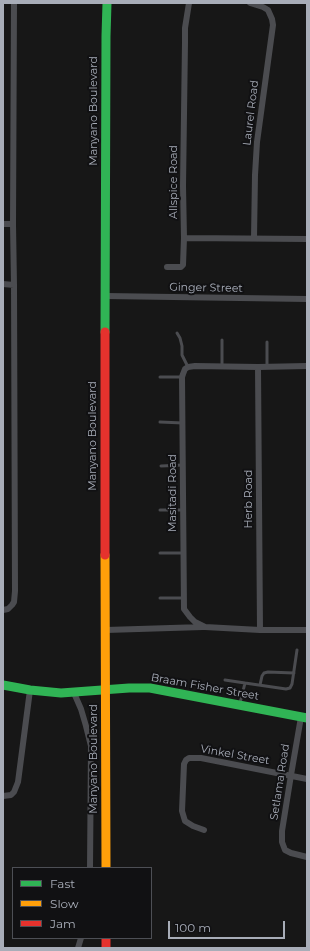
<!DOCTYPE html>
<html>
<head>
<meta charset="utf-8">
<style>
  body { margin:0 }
  #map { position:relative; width:310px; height:951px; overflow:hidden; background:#171717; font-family:Montserrat,sans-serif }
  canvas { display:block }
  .frame { position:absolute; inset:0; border:4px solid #a8adb8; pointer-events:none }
  .legend { position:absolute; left:12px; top:867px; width:140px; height:72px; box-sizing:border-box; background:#111113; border:1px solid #4d4f55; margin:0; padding:5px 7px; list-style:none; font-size:12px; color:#a8adb8 }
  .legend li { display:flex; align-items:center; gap:8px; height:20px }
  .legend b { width:20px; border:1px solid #4d4f55 }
  .scale { position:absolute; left:168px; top:921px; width:117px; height:18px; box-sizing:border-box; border:2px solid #a8adb8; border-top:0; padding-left:5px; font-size:12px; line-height:14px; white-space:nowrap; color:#a8adb8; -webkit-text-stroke:3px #111113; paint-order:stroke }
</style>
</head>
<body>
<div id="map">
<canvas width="310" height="951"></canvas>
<div class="frame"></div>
<ul class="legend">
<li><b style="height:5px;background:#30b455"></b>Fast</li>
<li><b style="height:5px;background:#ff9f0a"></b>Slow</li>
<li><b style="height:5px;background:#e5322d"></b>Jam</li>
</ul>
<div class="scale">100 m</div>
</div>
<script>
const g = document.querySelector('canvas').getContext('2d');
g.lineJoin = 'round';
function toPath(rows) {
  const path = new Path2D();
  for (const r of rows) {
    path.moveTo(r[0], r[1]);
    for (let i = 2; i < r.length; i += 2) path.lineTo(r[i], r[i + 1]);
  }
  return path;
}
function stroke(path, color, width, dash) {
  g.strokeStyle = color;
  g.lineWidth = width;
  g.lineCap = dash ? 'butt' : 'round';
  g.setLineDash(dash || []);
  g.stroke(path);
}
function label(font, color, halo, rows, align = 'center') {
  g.font = font + ' Montserrat,sans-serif';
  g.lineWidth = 4;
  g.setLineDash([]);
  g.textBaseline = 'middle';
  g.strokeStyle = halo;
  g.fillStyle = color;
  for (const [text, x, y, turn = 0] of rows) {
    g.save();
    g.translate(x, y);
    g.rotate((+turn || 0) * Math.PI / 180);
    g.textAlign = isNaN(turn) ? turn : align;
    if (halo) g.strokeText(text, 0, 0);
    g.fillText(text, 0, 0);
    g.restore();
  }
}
stroke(toPath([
  [177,333,180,338,182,346,182,355,188,367],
  [222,340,222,367],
  [267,367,267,342],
  [160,377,182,377],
  [160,422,183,423],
  [161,466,183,465],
  [160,510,183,510],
  [160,553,184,553],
  [160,598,184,598],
  [225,680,245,683,240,703],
  [245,683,286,689,290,688,292,684,297,650],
  [260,685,262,676,264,673,268,672,294,673]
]), '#4b4c50', 3);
stroke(toPath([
  [250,3,263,7,268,10,272,19,273,25,257,142,255,175,254,238],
  [3,224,13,224],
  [184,238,307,239],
  [167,267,181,267,183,265,184,238,183,186,185,42,185,28,189,3],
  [3,284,14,285],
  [106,296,307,299],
  [307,366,258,367,195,366,188,367,185,369,183,374,182,377,184,609,190,617,195,622,205,627,260,630,307,630],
  [258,367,260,630],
  [3,610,8,609,12,605,14,602,15,591,14,285,13,224,14,3],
  [106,630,203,627],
  [74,693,81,709,86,726,91,746,90,868],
  [301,717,291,775,282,831,282,842,285,850,291,853,307,857],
  [3,796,11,795,14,792,18,782,30,690],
  [204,830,193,826,185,821,182,811,184,764,186,760,189,758,201,758,307,779],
  [78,948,81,938]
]), '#4b4c50', 6);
stroke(toPath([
  [105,332,106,36,107,3],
  [3,685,30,690,61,693,129,688,150,688,307,718]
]), '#30b455', 9);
stroke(toPath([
  [105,555,106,868]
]), '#ff9f0a', 9);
stroke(toPath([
  [105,332,105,555],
  [106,938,106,948]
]), '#e5322d', 9);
label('11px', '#a8adb8', '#111113', [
  ["Manyano Boulevard",94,111,-90],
  ["Laurel Road",251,113,-83],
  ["Allspice Road",174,182,-90],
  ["Ginger Street",206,288,1],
  ["Manyano Boulevard",93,436,-90],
  ["Masitadi Road",173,493,-90],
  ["Herb Road",249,499,-90],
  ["Braam Fisher Street",205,687,10],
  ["Vinkel Street",235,755,10],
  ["Manyano Boulevard",94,759,-90],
  ["Setlama Road",280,782,-81]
]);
</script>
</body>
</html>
